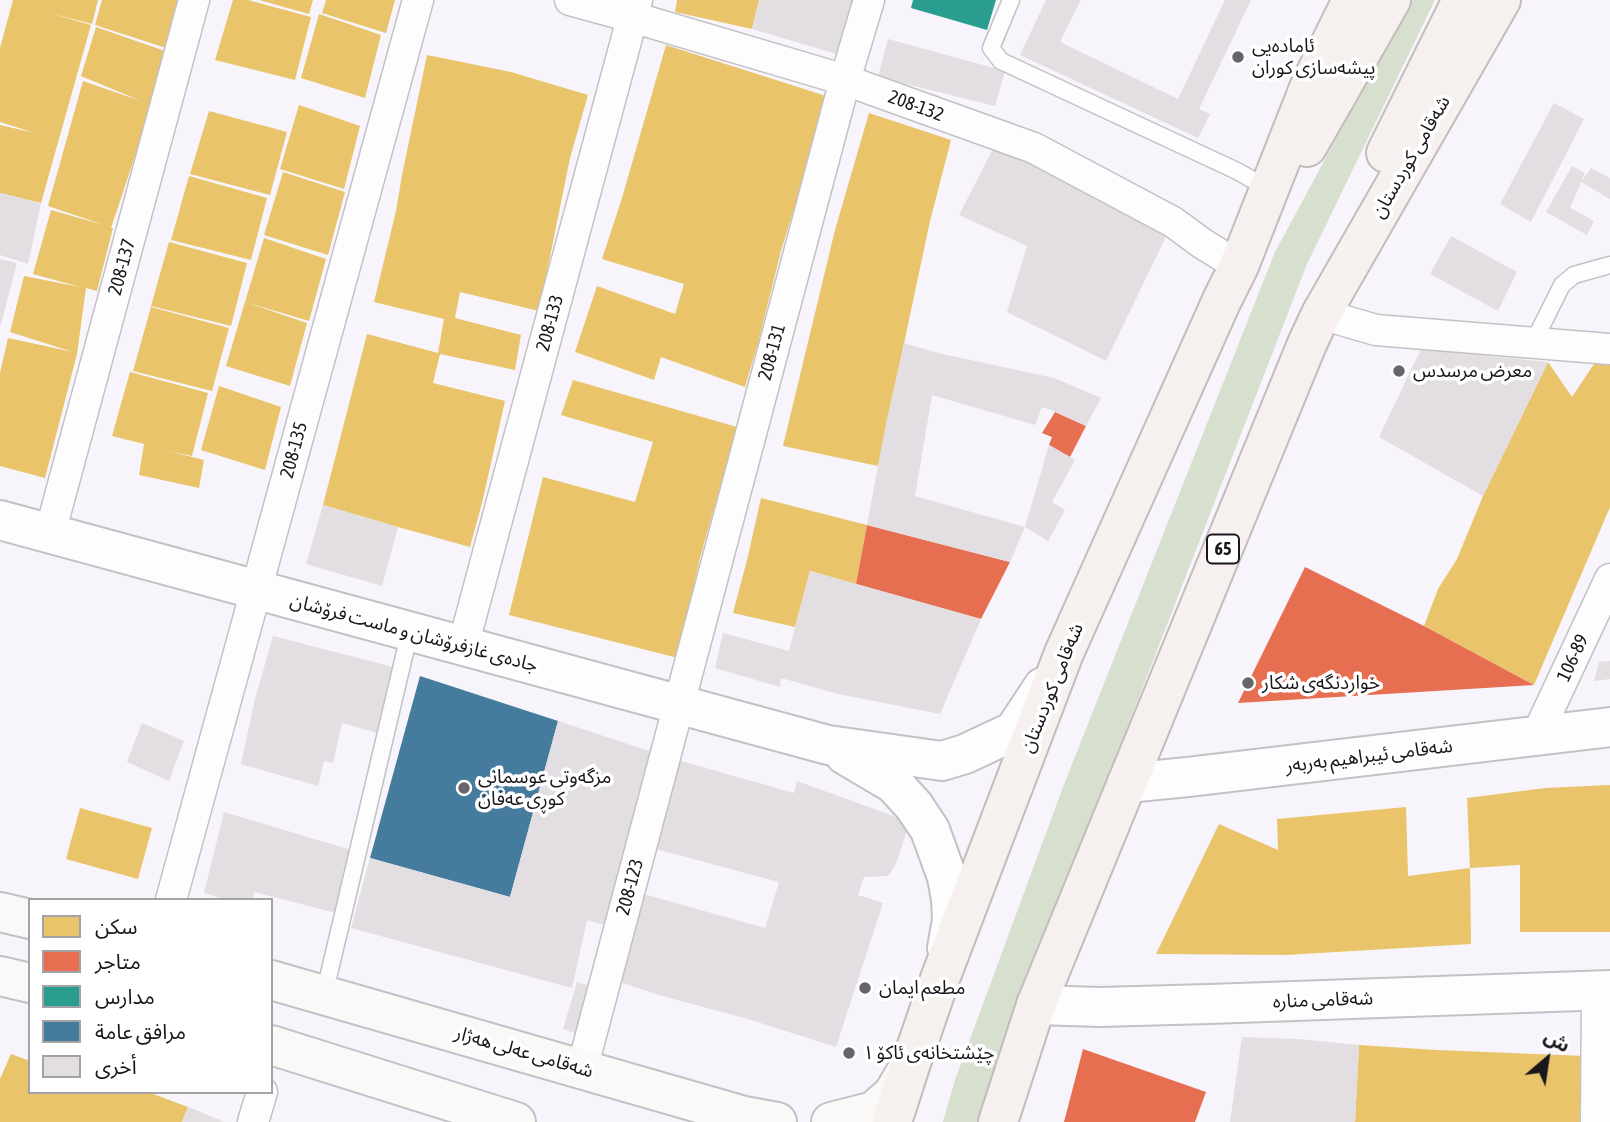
<!DOCTYPE html>
<html>
<head>
<meta charset="utf-8">
<style>
  body { margin:0 }
  #map { position:relative; width:1610px; height:1122px; overflow:hidden; background:#f7f4fb; font-family:"Asap Condensed","Noto Sans Arabic",sans-serif }
  canvas { display:block }
  .legend { position:absolute; left:28px; top:898px; width:245px; height:196px; box-sizing:border-box; background:#fff; border:2px solid #a3a2a4; margin:0; padding:9px 12px; list-style:none; font-size:21px; color:#19171c }
  .legend li { display:flex; align-items:center; gap:14px; height:35px }
  .legend b { width:35px; border:2px solid #a3a2a4 }
  .north { position:absolute; left:1512px; top:1024px; width:70px; height:70px; -webkit-text-stroke:5px #fff; paint-order:stroke; rotate:29deg; font-size:19px; font-weight:700; line-height:28px; text-align:center; color:#19171c }
  .north::after { content:''; display:block; margin:auto; width:24px; height:32px; background:#19171c; clip-path:polygon(50% 0,100% 100%,50% 72%,0 100%) }
</style>
</head>
<body>
<div id="map">
<canvas width="1610" height="1122"></canvas>
<ul class="legend">
<li><b style="height:19px;background:#e9c46a"></b>سكن</li>
<li><b style="height:19px;background:#e76f51"></b>متاجر</li>
<li><b style="height:19px;background:#2a9d8f"></b>مدارس</li>
<li><b style="height:19px;background:#457b9d"></b>مرافق عامة</li>
<li><b style="height:19px;background:#e2dee1"></b>أخرى</li>
</ul>
<div class="north">ش</div>
</div>
<script>
const g = document.querySelector('canvas').getContext('2d');
g.lineJoin = 'round';
function fill(path, color) {
  g.fillStyle = color;
  g.fill(path, 'evenodd');
}
function toPath(rows) {
  const path = new Path2D();
  for (const r of rows) {
    path.moveTo(r[0], r[1]);
    for (let i = 2; i < r.length; i += 2) path.lineTo(r[i], r[i + 1]);
  }
  return path;
}
function stroke(path, color, width, dash) {
  g.strokeStyle = color;
  g.lineWidth = width;
  g.lineCap = dash ? 'butt' : 'round';
  g.setLineDash(dash || []);
  g.stroke(path);
}
function label(font, color, halo, rows, align = 'center') {
  g.font = font + ' "Asap Condensed","Noto Sans Arabic",sans-serif';
  g.lineWidth = 7;
  g.setLineDash([]);
  g.textBaseline = 'middle';
  g.strokeStyle = halo;
  g.fillStyle = color;
  for (const [text, x, y, turn = 0] of rows) {
    g.save();
    g.translate(x, y);
    g.rotate((+turn || 0) * Math.PI / 180);
    g.textAlign = isNaN(turn) ? turn : align;
    if (halo) g.strokeText(text, 0, 0);
    g.fillText(text, 0, 0);
    g.restore();
  }
}
fill(toPath([
  [1411,0,1435,0,1307,264,1097,805,992,1090,982,1122,943,1122,955,1080,1063,787,1275,252]
]), '#d7dfcf');
fill(toPath([
  [13,0,98,0,92,24,49,13,91,25,41,203,0,193,0,125,35,133,0,122,0,48],
  [102,0,178,0,166,48,95,25],
  [233,0,248,0,311,17,295,80,215,60],
  [259,0,313,0,309,14],
  [326,0,395,0,386,33,322,13],
  [677,0,759,0,752,29,675,12],
  [319,14,381,35,365,98,301,78],
  [96,27,165,51,152,105,111,228,113,228,97,291,86,288,77,354,45,478,0,466,0,373,8,338,73,352,10,332,24,276,80,287,33,274,51,210,104,225,48,206,83,81,141,101,81,76],
  [666,45,826,96,810,157,781,251,758,343,745,387,661,357,654,380,575,352,597,286,675,314,684,284,602,259,622,198],
  [427,55,511,72,588,95,570,158,539,311,460,292,455,318,521,335,515,370,440,354,433,383,505,401,482,503,470,547,398,527,323,505,367,334,438,353,444,319,374,302,396,211,402,175],
  [299,105,360,126,344,189,280,169],
  [209,111,287,132,270,195,190,174],
  [869,113,951,140,930,221,878,466,783,446,835,230],
  [283,172,345,192,328,255,264,235],
  [189,176,267,198,251,260,171,240],
  [264,238,326,259,309,321,245,302],
  [169,242,247,263,231,326,151,306],
  [245,302,307,323,290,386,226,366],
  [151,307,229,328,212,391,133,371],
  [1602,352,1610,355,1610,507,1534,685,1424,626,1438,589,1457,559,1483,496,1548,362,1572,397],
  [130,372,208,393,192,456,168,451,204,460,199,488,139,475,144,444,112,436],
  [573,380,737,427,700,558,678,658,509,615,543,477,635,502,653,442,561,415],
  [219,386,281,407,265,470,201,450],
  [761,498,867,525,856,584,810,571,795,627,733,613,748,556],
  [1610,785,1610,932,1520,932,1520,865,1470,868,1467,798,1545,788],
  [1406,807,1408,876,1470,868,1471,944,1286,955,1156,954,1219,824,1278,850,1277,819],
  [80,808,152,828,138,879,66,859],
  [1359,1045,1437,1050,1585,1056,1582,1122,1355,1122],
  [11,1054,30,1061,30,1092,148,1092,188,1107,182,1122,0,1122,0,1079]
]), '#e9c46a');
fill(toPath([
  [1055,412,1086,426,1070,457,1049,445,1052,437,1042,433],
  [867,525,1010,562,981,619,856,584],
  [1305,567,1424,626,1534,685,1238,703],
  [1083,1049,1206,1092,1195,1122,1064,1122]
]), '#e76f51');
fill(toPath([
  [913,0,996,0,987,30,911,8]
]), '#2a9d8f');
fill(toPath([
  [420,676,558,721,510,897,370,858]
]), '#457b9d');
fill(toPath([
  [759,0,862,0,847,57,752,29],
  [1046,0,1081,0,1060,42,1178,99,1225,0,1251,0,1199,109,1210,114,1198,138,1020,55],
  [888,39,1005,71,995,106,878,77],
  [1554,103,1584,119,1531,222,1500,204],
  [999,137,1173,222,1106,361,1007,312,1027,246,959,215],
  [1572,166,1585,173,1570,208,1594,221,1587,235,1546,212],
  [1591,168,1610,178,1610,199,1581,182],
  [0,193,41,203,28,264,0,255],
  [1451,236,1517,272,1498,311,1430,274],
  [0,259,17,263,1,324,0,324],
  [904,343,938,353,1054,378,1101,398,1086,426,1059,413,1042,407,1035,425,932,395,915,496,1025,527,1010,562,867,525,886,423],
  [1421,349,1548,362,1483,496,1379,437],
  [1049,445,1075,460,1052,502,1065,510,1048,541,1025,527],
  [323,505,398,527,382,586,306,564],
  [810,571,981,619,940,714,838,694,781,678,780,687,715,668,723,633,789,651],
  [273,636,401,669,381,734,342,723,333,763,324,761,318,786,241,764,255,699],
  [1610,661,1610,679,1594,681,1599,662],
  [558,721,655,753,608,926,587,920,572,988,351,928,370,858,510,897],
  [142,723,184,741,169,781,127,762],
  [674,759,794,793,797,781,910,822,895,866,888,876,864,877,858,895,883,903,836,1047,748,1019,659,995,608,978,636,892,765,928,779,882,652,848],
  [224,812,358,852,344,915,254,892,253,900,228,900,204,893],
  [577,982,600,989,587,1037,563,1029],
  [1242,1037,1298,1039,1359,1045,1355,1122,1230,1122],
  [188,1107,225,1122,182,1122]
]), '#e2dee1');
const service = toPath([
  [1011,0,991,48,1001,61,1237,171,1269,189],
  [1533,343,1562,285,1574,275,1610,265],
  [324,995,410,631]
]);
const minor = toPath([
  [570,0,632,17,845,80,1034,148,1173,222,1203,244,1239,266],
  [1321,314,1376,330,1610,349],
  [50,533,194,0],
  [463,646,637,0],
  [1536,737,1610,579],
  [171,900,418,0],
  [582,1069,845,80,869,0],
  [253,1122,262,1092],
  [1596,1122,1597,991]
]);
const tertiary = toPath([
  [0,520,828,745,942,761,965,754,1014,731,1043,687],
  [845,755,894,784,914,806,930,830,947,877,951,899,952,920,947,948],
  [1127,783,1188,777,1610,727],
  [1036,1005,1100,1007,1209,1004,1610,990]
]);
const secondary = toPath([
  [0,912,30,919],
  [0,976,30,983],
  [271,980,744,1116,777,1122],
  [271,1045,516,1122],
  [831,1122,874,1111,893,1094,907,1070]
]);
const trunk = toPath([
  [1307,147,1391,0],
  [1386,153,1462,0],
  [892,1122,910,1066,941,976,1064,653,1222,300,1239,266,1311,83,1352,0],
  [998,1122,1036,1005,1307,344,1321,314,1501,0]
]);
stroke(service, '#c3c1c6', 19);
stroke(minor, '#c3c1c6', 33);
stroke(tertiary, '#c3c1c6', 42);
stroke(secondary, '#c3c1c6', 42);
stroke(trunk, '#c4bcbc', 42);
stroke(service, '#fefdfe', 16);
stroke(minor, '#fefdfe', 30);
stroke(tertiary, '#fefdfe', 38);
stroke(secondary, '#fbf8f8', 38);
stroke(trunk, '#f6f0ee', 38);
for (const [x, y, r, color] of [
  [1238,57,7,"#67646a"],
  [1399,371,7,"#67646a"],
  [1248,683,7,"#67646a"],
  [464,788,7,"#67646a"],
  [865,988,7,"#67646a"],
  [849,1053,7,"#67646a"]
]) {
  const dot = new Path2D();
  dot.arc(x, y, r, 0, 2 * Math.PI);
  g.fillStyle = color;
  g.fill(dot);
  stroke(dot, '#fff', 2.5);
}
for (const [x, y, w] of [
  [1223,549,32]
]) {
  const box = new Path2D();
  box.roundRect(x - w / 2, y - 14.5, w, 29, 5);
  g.fillStyle = '#fff';
  g.fill(box);
  stroke(box, '#19171c', 2);
}
label('bold 18px', '#19171c', null, [
  ["65",1223,549]
]);
label('19px', '#19171c', '#fff', [
  ["ئامادەیی",1252,46],
  ["پیشەسازی کوران",1252,68],
  ["معرض مرسدس",1413,371],
  ["خواردنگەی شکار",1262,683],
  ["مزگەوتی عوسمانی",478,777],
  ["کوڕی عەفان",478,799],
  ["مطعم ايمان",879,988],
  ["چێشتخانەی ئاکۆ ١",863,1053]
], 'left');
label('19px', '#19171c', '#fff', [
  ["208-132",916,106,20],
  ["شەقامی کوردستان",1411,157,-60],
  ["208-137",122,267,-75],
  ["208-133",550,323,-75],
  ["208-131",772,352,-75],
  ["208-135",294,450,-75],
  ["جاده‌ی غازفرۆشان و ماست فرۆشان",414,633,15],
  ["106-89",1573,658,-65],
  ["شەقامی کوردستان",1052,688,-68],
  ["شەقامی ئیبراهیم بەربەر",1369,756,-7],
  ["208-123",630,887,-75],
  ["شەقامی منارە",1323,1000,-2],
  ["شەقامی عەلی هەژار",524,1052,16]
]);
</script>
</body>
</html>
